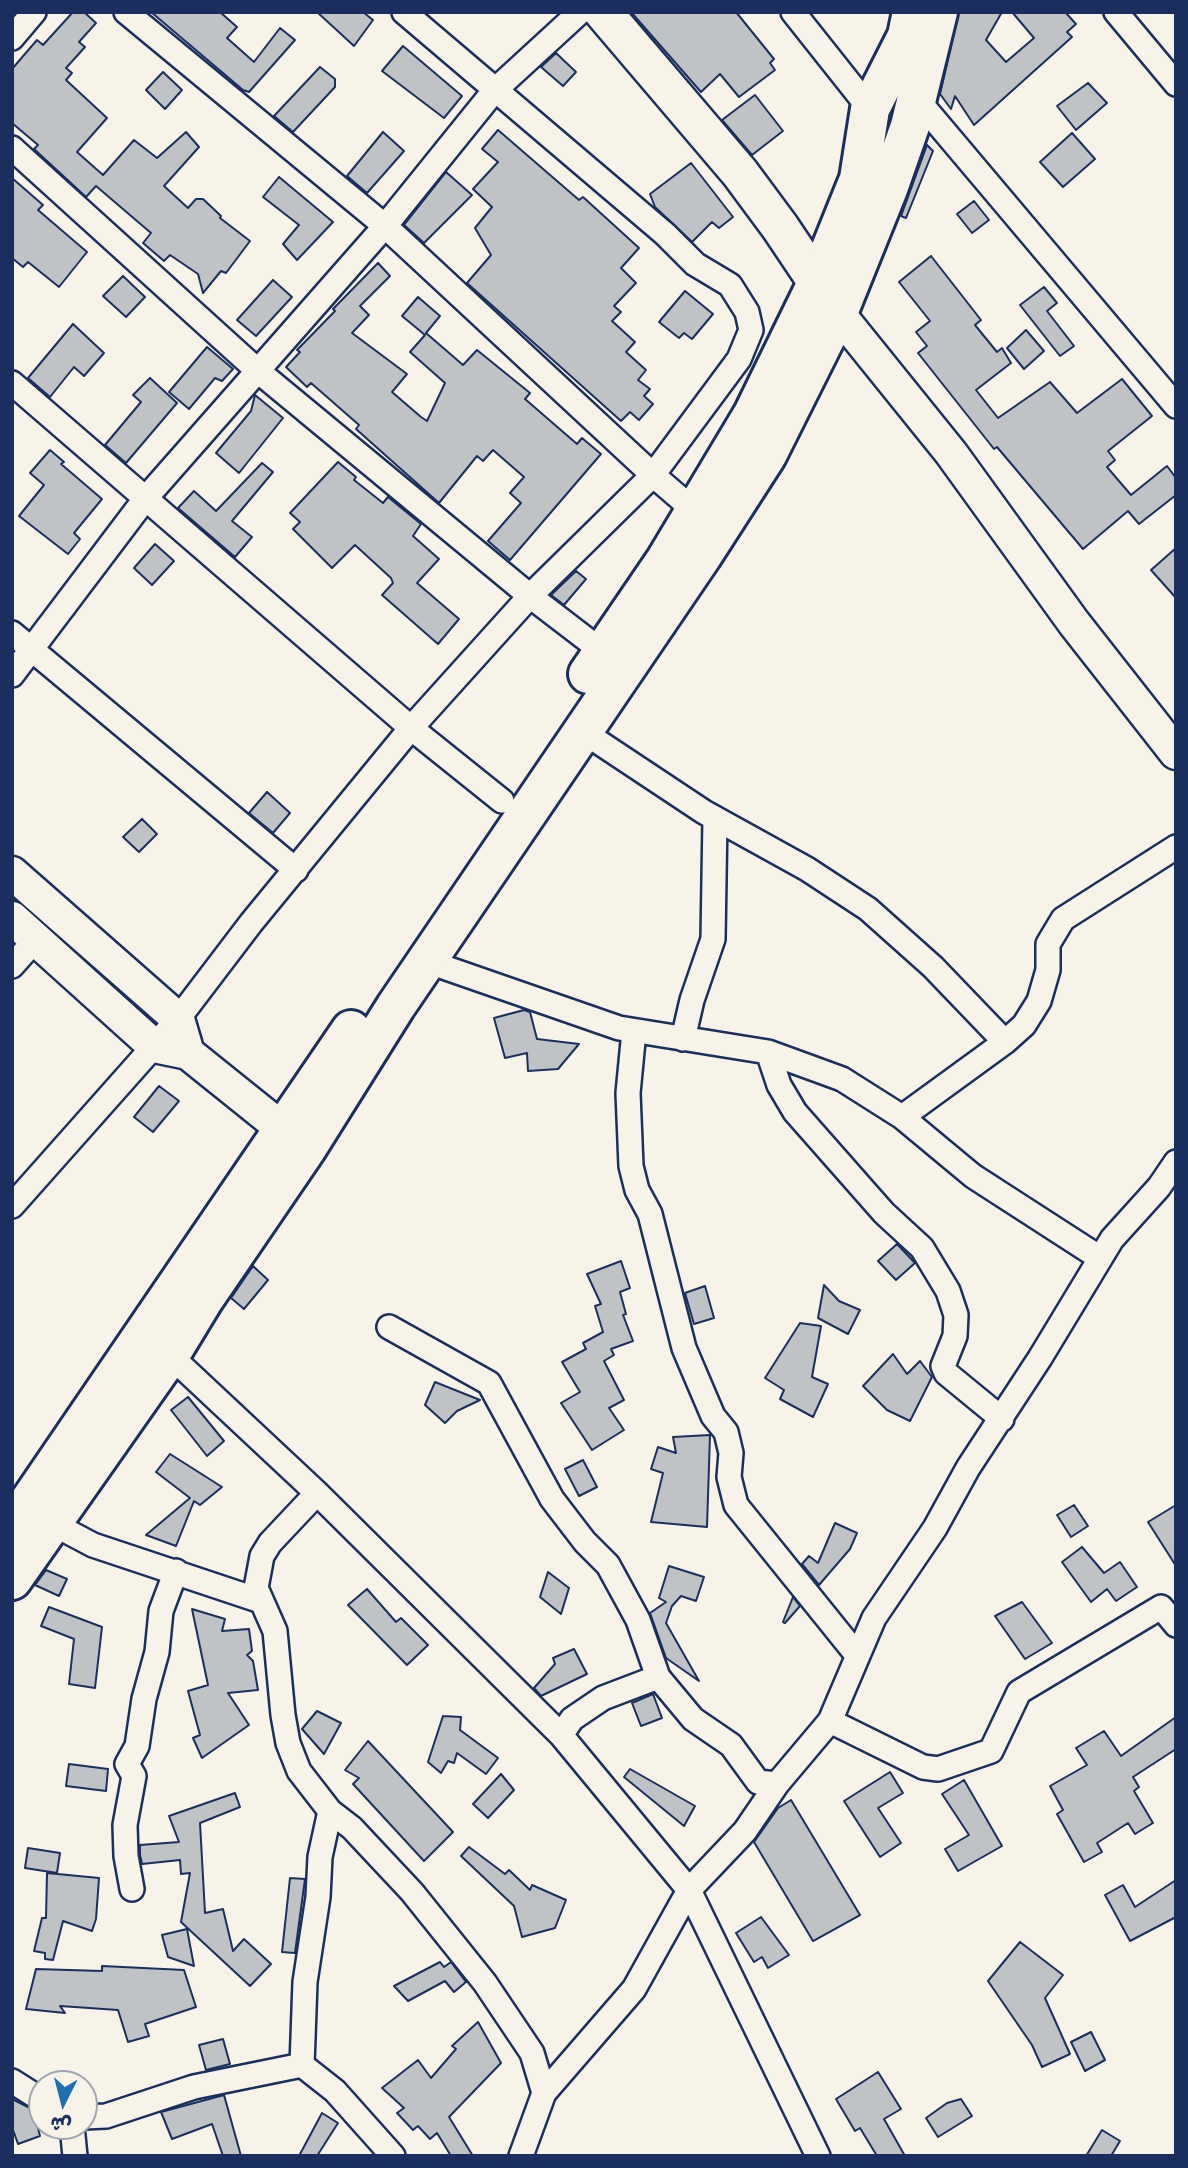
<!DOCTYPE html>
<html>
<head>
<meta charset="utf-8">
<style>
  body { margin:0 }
  #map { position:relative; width:1188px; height:2168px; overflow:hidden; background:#f7f3e8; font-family:Pangolin,"Playpen Sans Arabic",sans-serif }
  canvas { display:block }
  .frame { position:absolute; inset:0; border:14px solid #1b2f5e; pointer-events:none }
  .north { position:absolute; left:28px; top:2070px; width:70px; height:70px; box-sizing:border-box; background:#f7f3e8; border:2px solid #9fa5b1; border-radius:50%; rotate:186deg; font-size:19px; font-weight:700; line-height:28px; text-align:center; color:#1b2f5e }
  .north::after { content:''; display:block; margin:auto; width:24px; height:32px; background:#1f6fb2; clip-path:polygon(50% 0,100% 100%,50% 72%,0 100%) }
</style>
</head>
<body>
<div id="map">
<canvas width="1188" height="2168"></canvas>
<div class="frame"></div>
<div class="north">ش</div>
</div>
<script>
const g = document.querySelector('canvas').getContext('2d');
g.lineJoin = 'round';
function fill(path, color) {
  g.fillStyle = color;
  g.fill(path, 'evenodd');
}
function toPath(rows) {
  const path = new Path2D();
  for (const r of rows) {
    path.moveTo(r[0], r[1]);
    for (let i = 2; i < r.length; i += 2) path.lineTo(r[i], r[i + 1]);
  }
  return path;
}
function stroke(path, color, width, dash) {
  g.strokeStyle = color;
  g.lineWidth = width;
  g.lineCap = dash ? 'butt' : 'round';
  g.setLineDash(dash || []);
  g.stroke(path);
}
const building = toPath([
  [73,12,84,12,96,23,79,42,85,47,66,68,72,73,66,80,107,118,77,152,103,175,134,140,157,158,186,132,199,147,164,186,188,208,196,199,203,199,221,216,220,218,250,241,226,273,221,271,203,293,198,274,170,255,164,261,143,243,151,233,96,186,86,197,34,149,38,145,12,123,12,69,37,40,43,45,73,12],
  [151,12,220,12,237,27,227,38,254,62,280,28,295,40,249,92,243,90,151,12],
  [317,12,363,12,373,20,354,46,317,12],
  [631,12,736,12,774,59,770,63,775,70,739,97,720,74,701,92,631,12],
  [959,12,1002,12,986,40,1006,62,1034,38,1012,12,1065,12,1076,24,1067,32,1072,37,974,125,955,96,951,109,940,94,959,12],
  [403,46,462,96,444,118,382,71,403,46],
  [556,53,576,72,563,86,541,67,556,53],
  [320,67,335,79,335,87,293,132,274,116,320,67],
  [163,72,182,90,165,109,146,90,163,72],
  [1088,83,1107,103,1076,130,1057,106,1088,83],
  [755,95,783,131,752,155,722,120,755,95],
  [498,130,579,200,583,197,639,248,621,268,636,283,614,306,621,312,612,321,635,342,626,352,646,370,638,380,650,389,644,396,653,404,639,420,630,412,621,421,467,283,491,255,475,228,492,207,473,189,498,162,482,149,498,130],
  [383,132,404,151,367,193,347,176,383,132],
  [1072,133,1095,159,1063,187,1040,162,1072,133],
  [927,145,933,151,906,218,901,216,927,145],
  [691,163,733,217,719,228,712,222,692,242,655,207,650,194,691,163],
  [446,172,472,195,424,243,404,225,446,172],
  [279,177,333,222,297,260,283,244,299,225,263,197,279,177],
  [12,178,43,205,38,210,87,252,59,287,28,262,23,267,12,258,12,178],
  [974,201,989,220,972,233,957,214,974,201],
  [931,256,981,320,975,325,997,352,1002,348,1011,363,976,390,998,418,1050,382,1077,413,1122,379,1152,416,1108,451,1115,460,1107,467,1131,495,1167,466,1176,478,1176,495,1139,524,1128,511,1083,549,997,447,994,449,918,353,927,346,916,332,930,321,899,282,931,256],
  [378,263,390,276,360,306,369,315,352,333,407,374,392,392,421,417,427,421,445,383,410,352,425,335,402,316,418,297,440,316,426,333,463,365,477,350,530,393,525,399,577,444,582,438,601,454,510,560,488,541,521,503,510,493,524,477,493,450,483,461,477,456,439,503,356,429,359,425,311,383,307,387,286,367,300,352,297,350,335,311,333,309,378,263],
  [123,276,145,297,126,317,103,296,123,276],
  [273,280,292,297,256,336,237,320,273,280],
  [1044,287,1057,303,1047,311,1074,346,1060,356,1020,305,1044,287],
  [685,291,713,314,692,339,684,333,679,338,659,322,685,291],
  [73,324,104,353,84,376,74,367,50,397,28,378,73,324],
  [1026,330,1044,351,1024,369,1007,348,1026,330],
  [207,347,233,369,222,381,215,378,189,409,169,392,207,347],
  [150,378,177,403,126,463,105,445,141,402,133,395,150,378],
  [255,395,283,418,239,473,216,453,251,411,255,395],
  [50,450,64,462,61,464,102,499,74,533,80,539,68,554,19,516,44,485,30,473,50,450],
  [338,462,356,477,354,480,383,503,388,497,421,524,413,536,439,559,417,583,459,619,438,644,382,595,393,583,391,578,355,545,332,568,293,529,300,522,290,513,338,462],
  [262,463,273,472,232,521,252,537,235,557,178,508,194,491,216,511,262,463],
  [155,544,174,561,152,585,134,568,155,544],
  [1176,548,1176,598,1151,570,1176,548],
  [576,571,586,579,564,605,551,595,576,571],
  [267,792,290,813,273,833,249,813,267,792],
  [142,819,157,834,139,852,123,837,142,819],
  [524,1010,530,1012,537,1039,579,1044,558,1069,528,1071,527,1053,505,1058,494,1018,524,1010],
  [159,1086,179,1101,153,1132,134,1117,159,1086],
  [897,1244,915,1263,896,1280,878,1261,897,1244],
  [621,1261,630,1288,620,1292,626,1314,623,1315,633,1341,611,1349,614,1355,604,1361,624,1400,609,1408,624,1430,592,1450,561,1403,580,1392,562,1362,586,1349,583,1343,603,1332,595,1306,601,1304,587,1274,621,1261],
  [253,1266,268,1280,244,1309,231,1298,253,1266],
  [824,1285,839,1301,860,1310,848,1334,818,1318,824,1285],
  [705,1286,714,1318,694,1324,685,1293,705,1286],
  [800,1323,821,1326,812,1377,828,1384,813,1417,780,1399,784,1390,765,1378,800,1323],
  [893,1354,907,1374,920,1361,932,1377,910,1421,887,1410,863,1386,893,1354],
  [435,1382,480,1400,457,1411,445,1423,425,1405,435,1382],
  [188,1397,224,1441,207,1456,171,1410,188,1397],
  [710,1435,707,1527,651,1522,663,1473,651,1469,658,1447,676,1453,673,1437,710,1435],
  [170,1454,222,1487,200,1505,194,1501,176,1546,146,1535,190,1498,156,1472,170,1454],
  [583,1460,597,1487,579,1496,565,1469,583,1460],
  [1074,1505,1088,1526,1071,1537,1057,1515,1074,1505],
  [1176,1505,1176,1566,1148,1522,1176,1505],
  [835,1523,857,1533,850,1549,819,1585,802,1564,809,1556,818,1563,835,1523],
  [1082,1547,1104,1573,1120,1562,1137,1587,1116,1601,1107,1589,1091,1602,1062,1562,1082,1547],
  [669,1566,704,1577,696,1601,681,1596,672,1606,666,1623,699,1681,666,1658,650,1613,666,1602,659,1598,669,1566],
  [46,1570,67,1579,59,1596,35,1585,46,1570],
  [548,1572,569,1588,561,1614,540,1597,548,1572],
  [367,1589,396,1622,401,1618,428,1645,407,1665,348,1605,367,1589],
  [793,1597,800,1606,785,1623,783,1622,793,1597],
  [1022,1602,1052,1643,1025,1659,995,1616,1022,1602],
  [49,1607,102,1627,95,1688,69,1684,74,1639,41,1626,49,1607],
  [192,1609,225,1619,222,1631,249,1629,252,1651,247,1655,253,1661,258,1690,228,1693,249,1725,202,1758,193,1738,200,1735,188,1691,208,1685,192,1609],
  [574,1649,587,1674,541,1696,534,1688,555,1664,553,1658,574,1649],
  [653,1694,662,1718,641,1726,632,1703,653,1694],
  [317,1711,341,1723,324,1754,302,1729,317,1711],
  [443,1716,461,1717,460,1730,498,1758,486,1774,457,1753,454,1763,448,1761,441,1773,428,1762,443,1716],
  [1176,1717,1176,1749,1133,1777,1139,1787,1134,1791,1153,1823,1135,1834,1128,1823,1097,1843,1102,1852,1084,1862,1057,1814,1063,1810,1050,1786,1087,1765,1076,1748,1104,1731,1121,1756,1176,1717],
  [368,1741,453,1832,424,1861,353,1784,359,1778,345,1770,368,1741],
  [69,1764,108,1769,106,1791,66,1786,69,1764],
  [630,1769,695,1806,684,1826,624,1777,630,1769],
  [890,1772,903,1793,878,1808,901,1843,880,1857,844,1801,890,1772],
  [501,1774,514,1790,488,1818,473,1804,501,1774],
  [964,1780,1002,1846,958,1871,945,1849,969,1835,942,1794,964,1780],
  [235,1793,240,1807,200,1823,205,1913,223,1909,233,1951,244,1939,271,1964,250,1986,181,1922,190,1873,181,1874,180,1860,142,1864,140,1855,140,1845,179,1842,169,1816,235,1793],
  [791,1800,860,1915,813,1941,754,1842,778,1808,791,1800],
  [469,1847,505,1874,509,1870,530,1890,532,1885,566,1900,555,1928,522,1937,514,1906,461,1856,469,1847],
  [28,1848,60,1853,57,1873,25,1868,28,1848],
  [47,1873,99,1878,96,1919,92,1931,63,1921,53,1960,45,1959,45,1953,34,1951,42,1918,46,1918,47,1873],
  [290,1878,305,1879,295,1953,282,1952,290,1878],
  [1176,1880,1176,1917,1130,1941,1105,1895,1123,1885,1135,1907,1176,1880],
  [761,1917,789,1955,768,1968,762,1957,754,1962,736,1933,761,1917],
  [187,1929,194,1966,168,1957,162,1935,187,1929],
  [1020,1942,1063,1975,1045,1998,1070,2054,1042,2067,1032,2045,988,1981,1020,1942],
  [440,1962,444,1967,451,1962,466,1982,454,1992,445,1981,408,2001,394,1986,440,1962],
  [102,1966,184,1970,196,2007,145,2024,149,2036,128,2042,118,2010,60,2006,65,2013,26,2009,36,1969,102,1971,102,1966],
  [478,2022,501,2063,449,2117,473,2156,451,2156,437,2133,430,2139,418,2126,413,2130,397,2113,404,2108,382,2088,418,2060,431,2078,456,2049,452,2046,478,2022],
  [1091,2032,1105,2060,1085,2071,1071,2042,1091,2032],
  [223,2039,230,2064,206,2070,199,2045,223,2039],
  [878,2072,901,2109,884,2119,905,2156,877,2156,860,2128,855,2131,836,2099,878,2072],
  [224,2095,241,2156,223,2156,212,2124,172,2139,161,2112,224,2095],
  [12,2099,42,2114,42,2126,38,2128,40,2136,18,2144,12,2127,12,2099],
  [961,2099,972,2116,938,2137,926,2118,947,2103,961,2099],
  [322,2113,338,2123,317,2156,299,2156,322,2113],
  [1102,2130,1120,2141,1111,2156,1086,2156,1102,2130]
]);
fill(building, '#c0c3c5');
stroke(building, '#1b2f5e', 2);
const street = toPath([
  [126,12,385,226,653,475,696,512],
  [793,12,870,109],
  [1116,12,1176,84],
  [12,38,34,12],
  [917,99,1176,406],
  [12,148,258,371,530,596,603,652],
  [12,383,411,728,502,801],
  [12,633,296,870],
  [12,675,145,499,385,226,494,91,580,12],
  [582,731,704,812,807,869,868,909,933,967,1005,1042],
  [426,961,619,1028,768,1052,842,1079,902,1117,973,1176,1100,1258],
  [12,966,36,939],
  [634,1031,628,1093,631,1166,637,1190,650,1214,684,1348,713,1416,726,1432,731,1453,729,1477,736,1505,857,1655],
  [683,1039,692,1000,713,939,715,818],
  [768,1052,779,1085,795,1112,884,1213,922,1248,948,1291,956,1315,955,1336,943,1366,946,1373,1002,1419],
  [902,1117,1005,1042,1024,1025,1039,1001,1048,970,1048,944,1063,919,1176,847],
  [12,1206,178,1019,251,923,411,728,530,596,653,475,739,359,751,330,747,312,730,285,695,264,665,234,404,12],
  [389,1327,489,1383,552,1499,585,1542,608,1565,638,1620,658,1677,693,1719,731,1745,758,1782,777,1784],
  [161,1347,317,1493,561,1735,689,1890,818,2156],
  [42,1518,93,1545,261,1601],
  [830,1721,923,1767,938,1769,991,1751,1019,1692,1161,1607,1176,1625],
  [561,1735,572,1719,603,1698,658,1677],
  [330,1811,352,1828,412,1892,485,1983,532,2053,544,2093],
  [132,1889,126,1856,125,1825,134,1776,127,1764,137,1746,144,1699,157,1652,161,1611,176,1571],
  [302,2065,305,1982,318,1897,320,1857,330,1811,299,1771,288,1743,283,1715,275,1631,256,1588,262,1556,270,1543,317,1493],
  [302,2065,335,2091,393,2156],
  [12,2081,42,2100],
  [84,2117,106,2116,194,2087,302,2065],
  [72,2126,75,2156],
  [521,2156,544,2093,634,1989,689,1890,745,1831,777,1784,830,1721,874,1618,935,1528,968,1468,1040,1358,1112,1239,1159,1187,1176,1162]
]);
const secondary = toPath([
  [838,313,951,453,1074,623,1176,753],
  [12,873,178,1019,188,1053],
  [12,918,154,1046,188,1053,300,1143]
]);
const primary = toPath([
  [603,12,740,173,780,227,833,306]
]);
const highway = toPath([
  [588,674,665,561,753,414,817,283,859,179,870,109,907,36,912,12],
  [12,1527,351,1030],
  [12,1580,170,1355,204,1299,307,1148,396,1006,702,556,767,455,838,313,888,189,910,126,938,12]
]);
stroke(street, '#1b2f5e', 28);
stroke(secondary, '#1b2f5e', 37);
stroke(primary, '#1b2f5e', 42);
stroke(highway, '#1b2f5e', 44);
stroke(street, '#f7f3e8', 23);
stroke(secondary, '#f7f3e8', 32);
stroke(primary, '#f7f3e8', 37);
stroke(highway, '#f7f3e8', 38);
</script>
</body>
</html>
